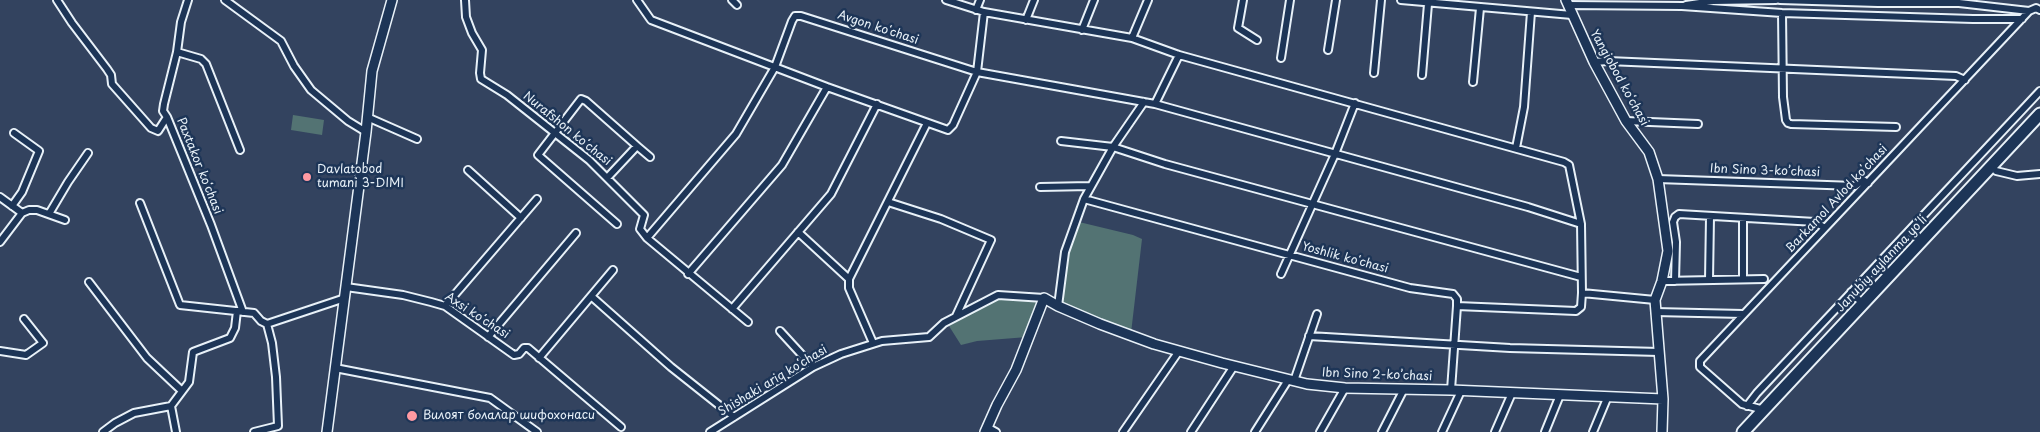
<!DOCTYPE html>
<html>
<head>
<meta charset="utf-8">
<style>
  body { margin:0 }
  canvas { display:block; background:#33435f }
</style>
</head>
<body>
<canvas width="2040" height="432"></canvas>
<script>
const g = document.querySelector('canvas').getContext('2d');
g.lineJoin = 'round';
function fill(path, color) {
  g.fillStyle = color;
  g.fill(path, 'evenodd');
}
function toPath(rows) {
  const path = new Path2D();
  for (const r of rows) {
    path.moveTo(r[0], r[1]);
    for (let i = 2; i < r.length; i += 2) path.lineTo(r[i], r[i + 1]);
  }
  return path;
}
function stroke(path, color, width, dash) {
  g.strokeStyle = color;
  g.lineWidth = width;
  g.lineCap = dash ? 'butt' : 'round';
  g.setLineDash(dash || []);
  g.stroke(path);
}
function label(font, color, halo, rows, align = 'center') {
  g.font = font + ' "Playpen Sans",sans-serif';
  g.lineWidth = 5;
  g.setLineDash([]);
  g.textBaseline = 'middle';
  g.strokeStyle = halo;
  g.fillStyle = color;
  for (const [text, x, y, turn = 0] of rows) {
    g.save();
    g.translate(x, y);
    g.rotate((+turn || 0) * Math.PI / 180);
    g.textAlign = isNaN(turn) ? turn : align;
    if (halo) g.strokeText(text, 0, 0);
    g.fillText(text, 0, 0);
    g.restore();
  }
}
fill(toPath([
  [293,115,324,120,322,135,291,130],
  [1079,222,1133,235,1142,239,1131,333,1061,305,1068,256],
  [1006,296,1040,301,1027,337,977,341,961,345,949,326,962,317,1001,297]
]), '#537373');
const street = toPath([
  [57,0,72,23,107,69,111,75,112,84,151,128,158,131,167,117,211,225,243,312],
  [225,0,281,41,294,66,311,90,348,121,366,132],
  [465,0,466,17,472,33,482,50,480,73,481,79,507,95,589,160,644,215,640,229,647,238,748,322],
  [637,0,651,20,827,87,948,130,953,125,977,72,984,12],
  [732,0,737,5],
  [946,0,984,12,1132,38,1179,55,1564,162,1569,165,1581,224,1582,293,1655,300],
  [1243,0,1238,28,1257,40],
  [1401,0,1572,15],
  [1780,0,1878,3,1959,3,2029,11],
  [1568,5,1682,6,1782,13,1973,19,2022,19],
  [1686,5,1713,1,1776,0],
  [976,10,980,0],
  [1782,13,1783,97,1786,120,1788,123,1791,124,1896,127],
  [1026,20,1034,0],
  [1082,30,1094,0],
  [1132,38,1148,0],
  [1328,50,1336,0],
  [177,52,201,59,206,64,240,150],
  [1281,58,1290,0],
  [1594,62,1608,61,1956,76,1965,80],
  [1374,73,1381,0],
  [1422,75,1428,4],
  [1473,82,1480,8],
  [1155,104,1179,55],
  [167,117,163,111,164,104,177,52,181,22,188,0],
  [367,117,417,139],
  [1626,121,1698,124],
  [1061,141,1113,147,1165,164,1581,277],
  [637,146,650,157],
  [1516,148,1524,107,1531,12],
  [468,170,521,218],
  [1996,171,2017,176,2040,174],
  [608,177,637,146,586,101,581,99,538,155,617,224],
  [1658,179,1855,186,1863,180,1868,183],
  [1040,187,1090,186],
  [0,197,22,213,29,210,37,210,65,220],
  [1084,199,1410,288,1453,294,1457,299,1457,306,1576,311,1581,307,1582,293],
  [888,202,941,219,991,240,956,316],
  [140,203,180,305,254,313,261,321,267,324,345,298],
  [12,206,22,192,39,151,14,133],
  [49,214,68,182,88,153],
  [798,232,849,279,927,123],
  [647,238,736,134,775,67,792,21,795,16,801,16,977,72,1155,104,1528,207,1581,224],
  [0,242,22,213],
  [688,274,782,165,827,87],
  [1281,274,1335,154,1355,103],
  [849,279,849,288,873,343],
  [1743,279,1743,219],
  [1709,280,1710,217],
  [1662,281,1764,279],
  [1675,281,1676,242,1673,222,1675,217,1679,214,1815,222,1825,228],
  [89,282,147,358,182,391],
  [346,287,403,295,431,302,445,306,514,355,519,354,524,348,528,348,621,427],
  [1851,292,1863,304],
  [591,296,671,367,734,417],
  [445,306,537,199],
  [1058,306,1065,252,1084,199,1113,147,1144,102],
  [732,309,831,194,877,104],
  [1655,312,1743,314],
  [780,331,813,367],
  [1309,336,1510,348,1659,352],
  [488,337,576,233],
  [0,351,26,355,43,343,24,319],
  [539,358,613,270],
  [335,368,490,398,537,432],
  [1294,381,1317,314],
  [1451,390,1457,306],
  [171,406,176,432],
  [1747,406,1757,393,2040,91],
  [1764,410,1742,404,1700,367,1700,361,2029,11,2036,8,2040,10],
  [987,427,996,432],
  [103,432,115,423,134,413,171,406,189,382,193,352,230,338,235,328,237,311],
  [254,432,278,426,276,377,272,343,267,324],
  [710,432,813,367,841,354,882,341,929,337,944,323,998,295,1044,298],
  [1123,432,1179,351],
  [1191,432,1234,366],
  [1255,432,1288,380],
  [1320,432,1345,388],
  [1382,432,1404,389],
  [1442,432,1461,391],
  [1495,432,1512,393],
  [1545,432,1560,395],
  [1593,432,1608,396]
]);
const secondary = toPath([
  [1566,0,1594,62,1626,121,1649,152,1658,179,1668,251,1662,281,1655,300,1663,399,1662,432],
  [327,432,366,132,372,71,392,0],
  [985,432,997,405,1016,370,1044,298,1058,306,1100,324,1154,344,1222,363,1307,384,1345,388,1451,390,1663,399]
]);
const highway = toPath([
  [1743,432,2040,114]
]);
stroke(street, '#e8f1f8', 10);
stroke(secondary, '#e8f1f8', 12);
stroke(highway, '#e8f1f8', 15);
stroke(street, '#1d3557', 6);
stroke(secondary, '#1d3557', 9);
stroke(highway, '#1d3557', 11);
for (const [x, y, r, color] of [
  [307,177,5,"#ff9aa2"],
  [412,416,6,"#ff9aa2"]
]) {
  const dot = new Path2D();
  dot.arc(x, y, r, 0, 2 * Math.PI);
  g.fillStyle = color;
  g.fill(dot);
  stroke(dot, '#1d3557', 2);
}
label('12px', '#e8f1f8', '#1d3557', [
  ["Avgon koʻchasi",878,28,18],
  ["Yangiobod koʻchasi",1619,78,61],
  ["Nurafshon koʻchasi",567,129,39],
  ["Paxtakor koʻchasi",199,166,68],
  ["Ibn Sino 3-koʼchasi",1765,171,2],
  ["Barkamol Avlod koʻchasi",1837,199,-47],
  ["Yoshlik koʻchasi",1345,258,15],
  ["Janubiy aylanma yoʻli",1882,264,-47],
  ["Axsi koʻchasi",477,316,33],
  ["Ibn Sino 2-koʼchasi",1377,375,2],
  ["Shishaki ariq koʻchasi",773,381,-31]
]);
label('12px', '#e8f1f8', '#1d3557', [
  ["Davlatobod",317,170],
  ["tumani 3-DIMI",317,184],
  ["Вилоят болалар шифохонаси",423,416]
], 'left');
</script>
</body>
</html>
